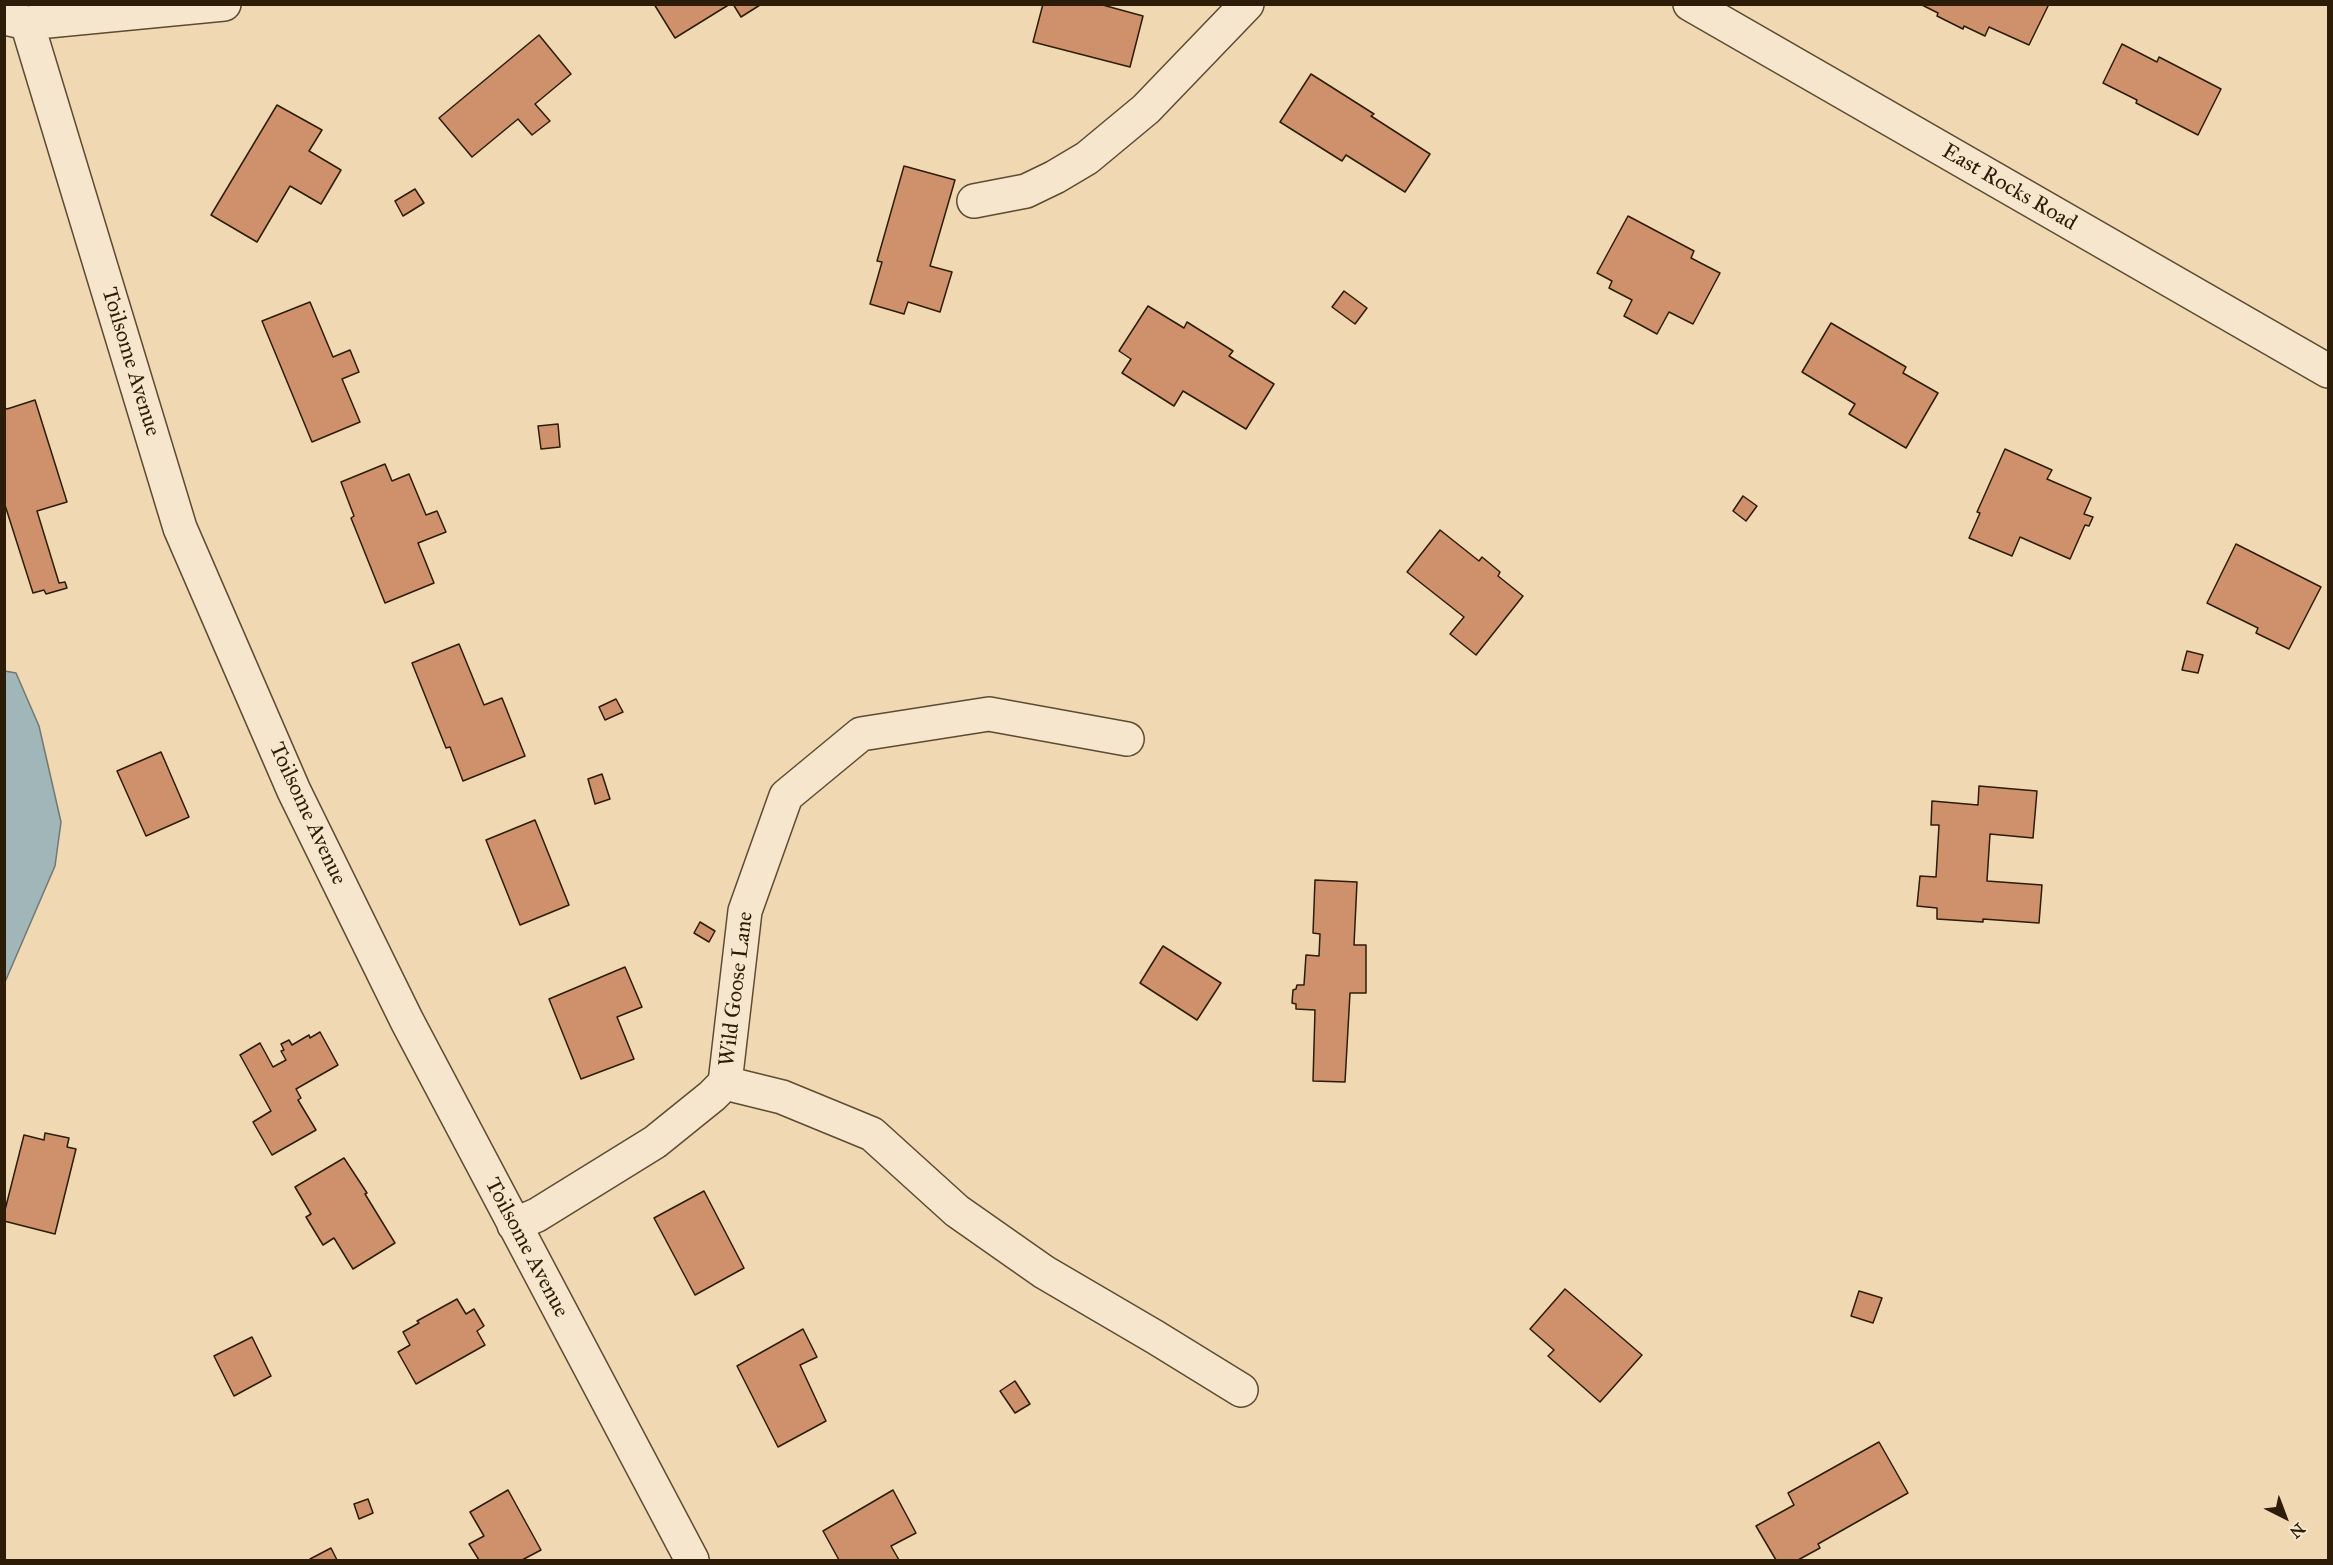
<!DOCTYPE html>
<html>
<head>
<meta charset="utf-8">
<style>
  body { margin:0 }
  #map { position:relative; width:2333px; height:1565px; overflow:hidden; background:#efd8b2; font-family:"IM FELL Great Primer",serif }
  canvas { display:block }
  .frame { position:absolute; inset:0; border:6px solid #2c1c08; pointer-events:none }
  .north { position:absolute; left:2255px; top:1487px; width:60px; height:60px; -webkit-text-stroke:4px #f5e6cd; paint-order:stroke; rotate:138deg; font-size:16px; font-weight:700; line-height:24px; text-align:center; color:#2c1c08 }
  .north::after { content:''; display:block; margin:auto; width:21px; height:27px; background:#2c1c08; clip-path:polygon(50% 0,100% 100%,50% 72%,0 100%) }
</style>
</head>
<body>
<div id="map">
<canvas width="2333" height="1565"></canvas>
<div class="frame"></div>
<div class="north">N</div>
</div>
<script>
const g = document.querySelector('canvas').getContext('2d');
g.lineJoin = 'round';
function fill(path, color) {
  g.fillStyle = color;
  g.fill(path, 'evenodd');
}
function toPath(rows) {
  const path = new Path2D();
  for (const r of rows) {
    path.moveTo(r[0], r[1]);
    for (let i = 2; i < r.length; i += 2) path.lineTo(r[i], r[i + 1]);
  }
  return path;
}
function stroke(path, color, width, dash) {
  g.strokeStyle = color;
  g.lineWidth = width;
  g.lineCap = dash ? 'butt' : 'round';
  g.setLineDash(dash || []);
  g.stroke(path);
}
function label(font, color, halo, rows, align = 'center') {
  g.font = font + ' "IM FELL Great Primer",serif';
  g.lineWidth = 5;
  g.setLineDash([]);
  g.textBaseline = 'middle';
  g.strokeStyle = halo;
  g.fillStyle = color;
  for (const [text, x, y, turn = 0] of rows) {
    g.save();
    g.translate(x, y);
    g.rotate((+turn || 0) * Math.PI / 180);
    g.textAlign = isNaN(turn) ? turn : align;
    if (halo) g.strokeText(text, 0, 0);
    g.fillText(text, 0, 0);
    g.restore();
  }
}
const water = toPath([
  [5,671,16,673,39,726,61,822,55,866,5,982,5,671]
]);
fill(water, '#a0b6b8');
stroke(water, '#727872', 1.5);
const building = toPath([
  [654,4,730,4,675,38,654,4],
  [733,4,760,4,760,5,741,17,733,4],
  [1043,4,1099,4,1143,16,1130,67,1033,42,1043,4],
  [1920,4,2049,4,2029,45,1989,27,1985,36,1964,26,1963,29,1937,16,1938,13,1920,4],
  [539,35,571,74,535,104,550,121,532,135,518,119,472,157,439,118,539,35],
  [2122,44,2157,62,2159,57,2221,89,2198,135,2136,103,2137,100,2103,83,2122,44],
  [1311,74,1374,114,1371,116,1430,154,1405,192,1346,155,1342,161,1280,122,1311,74],
  [277,105,322,130,309,151,341,170,321,204,290,186,257,242,211,215,277,105],
  [904,166,955,180,930,266,952,272,940,312,908,302,904,314,870,304,882,262,877,261,904,166],
  [415,189,424,203,403,216,395,201,415,189],
  [1628,216,1694,251,1691,258,1720,273,1693,324,1669,312,1657,334,1624,316,1632,300,1609,288,1612,281,1597,273,1628,216],
  [1344,291,1367,308,1355,324,1332,307,1344,291],
  [310,302,333,357,350,350,359,372,342,379,360,422,312,442,262,321,310,302],
  [1148,306,1184,328,1187,322,1233,351,1229,356,1274,384,1246,429,1183,391,1174,406,1122,373,1131,359,1119,351,1148,306],
  [1831,323,1906,367,1903,373,1938,393,1906,448,1849,414,1855,404,1802,372,1831,323],
  [35,400,67,502,37,511,59,583,65,582,67,588,46,594,44,590,33,593,4,502,4,407,7,409,35,400],
  [558,424,560,447,541,449,538,426,558,424],
  [2005,449,2052,470,2047,479,2091,498,2084,514,2093,517,2089,526,2085,525,2070,559,2020,537,2012,556,1969,538,1980,513,1977,512,2005,449],
  [385,464,392,481,409,474,426,515,437,511,446,532,418,543,434,583,385,603,351,518,354,516,341,482,385,464],
  [1743,496,1757,506,1746,521,1733,511,1743,496],
  [1440,530,1479,561,1482,557,1500,572,1498,576,1523,596,1476,655,1450,634,1464,617,1407,572,1440,530],
  [2236,544,2321,587,2289,649,2256,633,2258,628,2207,603,2236,544],
  [459,644,484,705,502,698,525,756,463,781,450,747,446,748,412,663,459,644],
  [2187,651,2203,655,2198,673,2182,670,2187,651],
  [616,699,623,712,605,720,599,707,616,699],
  [161,752,189,817,146,836,117,771,161,752],
  [602,774,610,799,595,804,588,779,602,774],
  [1979,786,2037,791,2033,838,1990,834,1987,881,2042,885,2039,923,1983,919,1983,922,1937,919,1937,908,1917,906,1920,876,1936,877,1939,825,1931,825,1932,801,1978,805,1979,786],
  [535,820,569,905,520,925,486,840,535,820],
  [1315,880,1357,882,1354,945,1366,945,1366,993,1350,993,1345,1082,1313,1081,1315,1010,1296,1009,1296,1004,1292,1003,1293,990,1296,989,1297,985,1304,985,1306,955,1319,956,1320,934,1313,933,1315,880],
  [700,922,715,931,709,942,694,933,700,922],
  [1163,946,1221,983,1197,1020,1140,983,1163,946],
  [625,967,642,1007,617,1017,634,1059,581,1079,549,999,625,967],
  [320,1032,338,1065,296,1089,301,1098,298,1100,316,1130,272,1155,253,1122,271,1111,240,1055,260,1043,273,1067,286,1060,281,1051,284,1050,281,1044,289,1040,292,1045,309,1035,310,1038,320,1032],
  [45,1133,69,1138,67,1147,76,1149,55,1234,4,1221,4,1214,24,1135,44,1140,45,1133],
  [344,1158,367,1193,365,1194,395,1243,353,1269,334,1238,323,1245,306,1217,311,1214,295,1187,344,1158],
  [704,1191,744,1268,695,1295,654,1218,704,1191],
  [1565,1289,1642,1355,1600,1402,1548,1356,1554,1350,1530,1329,1565,1289],
  [1859,1291,1882,1298,1873,1323,1851,1316,1859,1291],
  [457,1299,466,1314,474,1309,484,1326,477,1331,485,1345,416,1384,398,1352,410,1345,403,1332,419,1323,417,1321,457,1299],
  [803,1329,817,1357,800,1365,826,1421,778,1447,737,1366,803,1329],
  [252,1337,271,1376,234,1396,214,1356,252,1337],
  [1015,1381,1030,1404,1015,1413,1000,1391,1015,1381],
  [1879,1442,1908,1493,1818,1544,1820,1548,1798,1560,1776,1560,1756,1526,1794,1505,1788,1493,1879,1442],
  [508,1490,541,1550,522,1560,479,1560,469,1544,484,1536,470,1512,508,1490],
  [893,1490,916,1533,891,1546,899,1560,839,1560,823,1531,893,1490],
  [368,1499,373,1513,359,1519,354,1504,368,1499],
  [331,1548,337,1560,311,1560,310,1559,331,1548]
]);
fill(building, '#cf916c');
stroke(building, '#2c1c08', 1.5);
const minor = toPath([
  [1690,4,2328,371],
  [4,18,27,23,224,4],
  [27,23,180,528,294,791,407,1021,692,1560],
  [974,201,1026,191,1055,177,1087,158,1146,109,1247,4],
  [725,1083,782,1097,872,1134,957,1211,1044,1272,1155,1337,1241,1390],
  [514,1225,537,1215,655,1142,712,1096,725,1083,745,911,786,796,861,734,989,714,1127,739]
]);
stroke(minor, '#5d4b32', 36);
stroke(minor, '#f5e6cd', 33);
label('22px', '#2c1c08', '#f5e6cd', [
  ["East Rocks Road",2009,188,30],
  ["Toilsome Avenue",130,362,73],
  ["Toilsome Avenue",307,814,65],
  ["Wild Goose Lane",737,989,-83],
  ["Toilsome Avenue",526,1248,62]
]);
</script>
</body>
</html>
